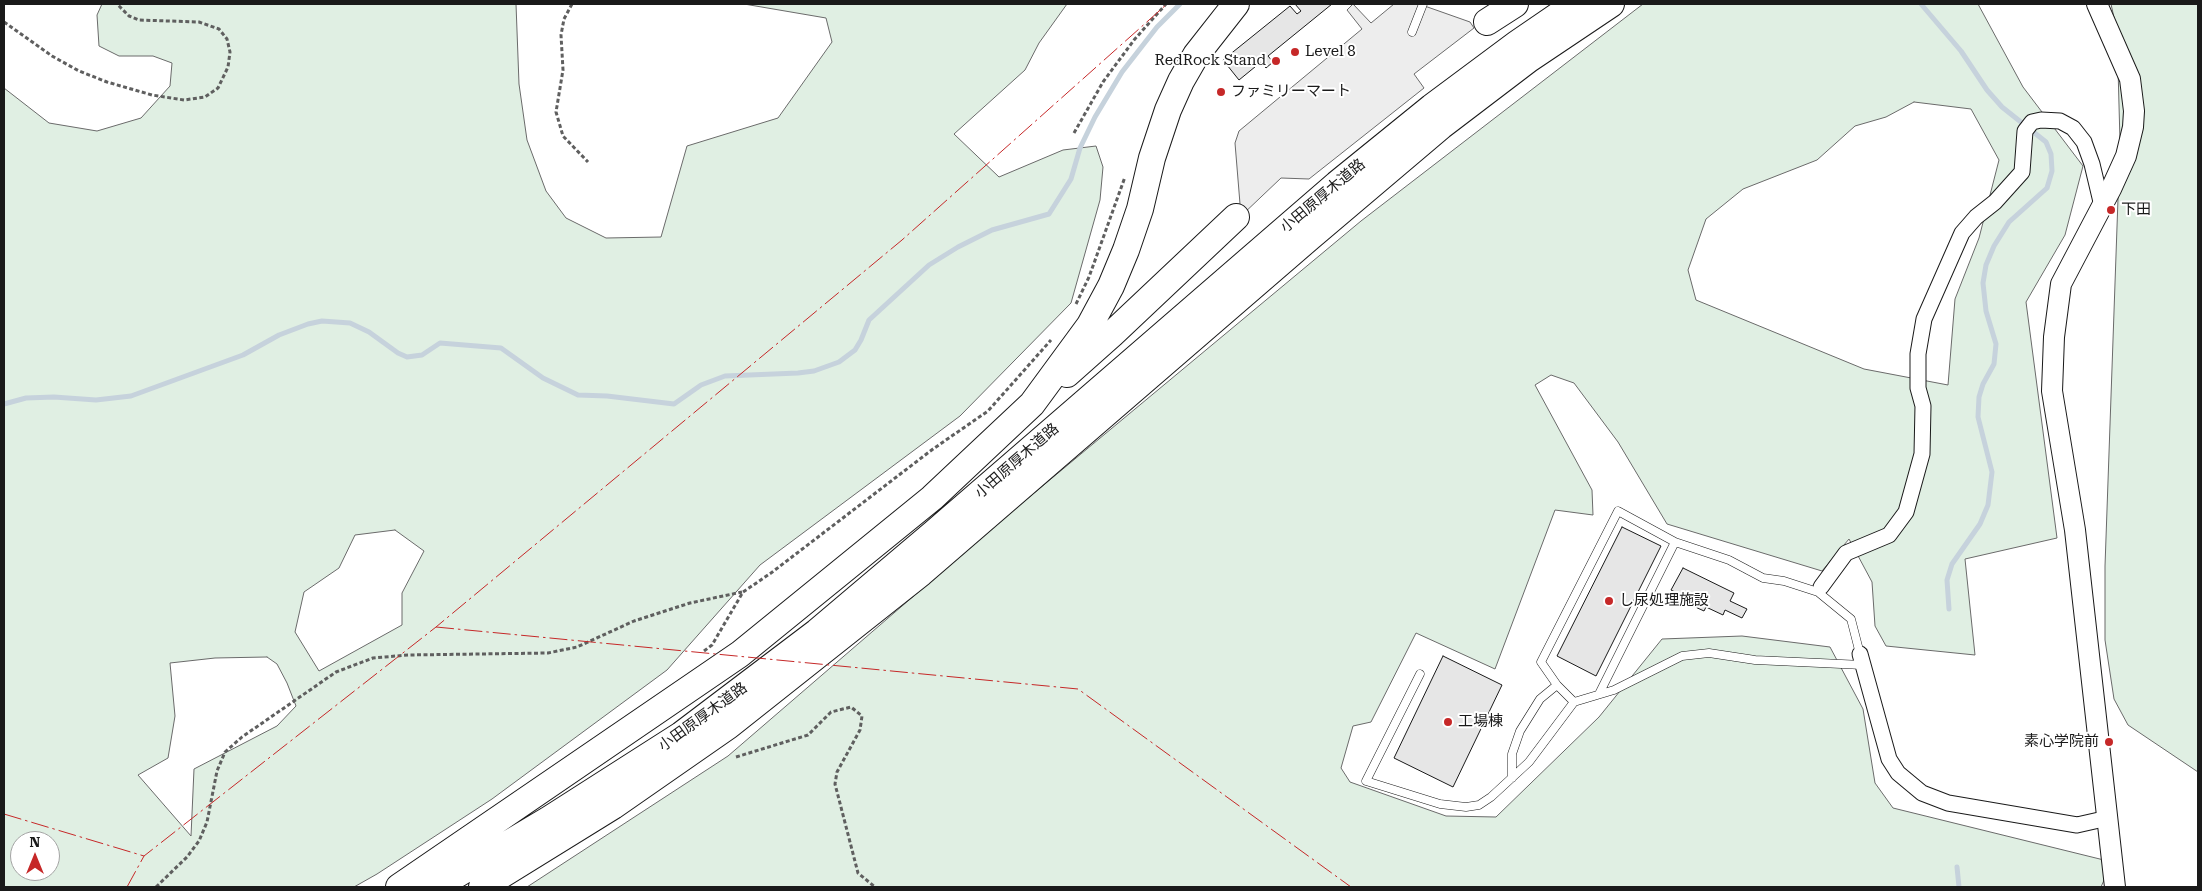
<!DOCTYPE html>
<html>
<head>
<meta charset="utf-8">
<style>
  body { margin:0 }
  #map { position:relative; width:2202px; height:891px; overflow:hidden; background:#fff; font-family:"Roboto Serif",serif }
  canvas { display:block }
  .frame { position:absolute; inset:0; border:5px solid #1a1a1a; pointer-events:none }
  .north { position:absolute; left:10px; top:831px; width:50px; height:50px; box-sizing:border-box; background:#fff; border:1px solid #a3a3a3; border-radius:50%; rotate:0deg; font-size:14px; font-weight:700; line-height:20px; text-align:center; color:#1a1a1a }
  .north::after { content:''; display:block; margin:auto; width:18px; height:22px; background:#c62828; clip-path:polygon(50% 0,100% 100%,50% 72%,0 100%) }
</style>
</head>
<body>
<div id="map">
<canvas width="2202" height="891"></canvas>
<div class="frame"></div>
<div class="north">N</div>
</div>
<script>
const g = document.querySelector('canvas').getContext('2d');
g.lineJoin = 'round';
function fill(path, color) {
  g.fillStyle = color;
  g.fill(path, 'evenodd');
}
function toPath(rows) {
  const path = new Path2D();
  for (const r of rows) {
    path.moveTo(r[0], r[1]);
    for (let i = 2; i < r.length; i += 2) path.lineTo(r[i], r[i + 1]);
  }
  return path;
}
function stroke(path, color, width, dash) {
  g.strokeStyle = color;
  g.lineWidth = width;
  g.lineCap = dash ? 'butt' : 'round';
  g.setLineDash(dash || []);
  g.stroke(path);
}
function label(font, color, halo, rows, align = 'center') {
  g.font = font + ' "Roboto Serif","Noto Sans JP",serif';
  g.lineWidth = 4;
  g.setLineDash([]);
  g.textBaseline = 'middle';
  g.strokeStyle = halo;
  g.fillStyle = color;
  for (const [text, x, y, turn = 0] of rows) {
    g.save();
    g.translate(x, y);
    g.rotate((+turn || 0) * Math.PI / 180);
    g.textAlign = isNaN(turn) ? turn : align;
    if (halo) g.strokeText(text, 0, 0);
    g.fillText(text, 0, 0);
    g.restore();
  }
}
const green = toPath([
  [102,4,516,4,519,84,527,140,546,191,566,218,606,238,661,237,687,146,778,118,832,42,826,18,744,4,1067,4,1039,43,1025,70,954,134,999,177,1063,150,1096,146,1103,167,1100,200,1071,303,960,416,760,565,667,670,492,799,377,874,354,887,4,887,4,88,49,123,97,131,141,118,170,86,172,63,153,56,119,56,99,46,97,15,102,4],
  [395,530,424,551,402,593,402,625,319,671,295,632,304,592,339,568,355,535,395,530],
  [267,657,277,664,287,683,296,706,277,726,194,769,191,836,138,775,168,758,175,716,170,663,215,658,267,657],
  [20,841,50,841,50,871,20,871,20,841],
  [1643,4,1978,4,2023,87,2083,166,2065,235,2026,302,2057,538,1965,559,1975,655,1886,646,1875,626,1872,582,1849,539,1822,571,1667,524,1618,442,1574,383,1551,375,1535,385,1592,490,1593,515,1555,510,1495,669,1416,633,1371,722,1353,726,1341,768,1350,782,1446,816,1496,817,1599,717,1662,639,1742,636,1830,647,1863,709,1875,783,1893,808,2112,862,2101,887,527,887,728,756,1010,513,1361,221,1643,4],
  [1914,102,1971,109,1999,160,1979,238,1955,299,1948,385,1864,369,1696,300,1688,270,1706,219,1743,189,1817,160,1855,126,1886,117,1914,102],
  [2111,4,2198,4,2198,772,2128,725,2114,699,2105,640,2105,566,2120,142,2117,31,2111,4]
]);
fill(green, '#e0efe3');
stroke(green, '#6a6a6a', 1);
const parking = toPath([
  [1353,4,1371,23,1394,4,1419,4,1470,22,1474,28,1414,74,1424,88,1309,179,1281,178,1241,216,1235,143,1239,131,1362,29,1347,10,1353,4]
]);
fill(parking, '#ededed');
stroke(parking, '#6a6a6a', 1);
stroke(toPath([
  [1921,4,1961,51,1987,90,2002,107,2046,142,2051,154,2052,171,2047,188,2009,222,1994,246,1986,265,1983,283,1986,311,1996,344,1994,364,1983,384,1979,397,1978,417,1992,472,1988,505,1980,524,1952,564,1947,580,1949,609],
  [4,404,26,398,54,397,96,400,131,396,243,355,279,335,308,324,322,321,350,323,369,332,398,353,407,357,422,355,440,343,501,348,543,378,578,395,607,396,674,404,701,385,725,376,798,373,814,371,839,362,855,350,861,340,869,320,929,265,958,247,992,230,1049,214,1071,179,1080,148,1095,117,1122,72,1157,27,1180,4],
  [1957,867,1959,887]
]), '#c6d2dc', 5);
const building = toPath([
  [1295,4,1332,4,1268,56,1273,62,1266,68,1261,62,1239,80,1223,60,1290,6,1297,14,1301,11,1295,4],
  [1622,527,1661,546,1596,676,1557,656,1622,527],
  [1683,568,1734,593,1730,601,1747,609,1742,618,1725,610,1723,615,1706,607,1704,611,1691,605,1693,601,1671,590,1683,568],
  [1443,656,1502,685,1453,787,1394,758,1443,656]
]);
fill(building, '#e6e6e6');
stroke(building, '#1a1a1a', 1);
const lane = toPath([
  [1412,32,1423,4],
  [1420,674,1366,781,1440,804,1466,807,1479,805,1491,797,1529,762,1574,702,1614,690,1682,656,1709,653,1755,660,1863,665],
  [1557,685,1541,662,1618,511,1675,542,1729,560,1763,578,1784,581,1818,592,1851,619,1860,654],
  [1599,694,1675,542],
  [1512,778,1512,754,1520,731,1540,699,1557,685,1574,702]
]);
const street = toPath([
  [1821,587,1846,553,1889,535,1906,512,1922,454,1923,406,1918,388,1918,354,1924,319,1962,233,1976,217,1995,202,2022,172,2025,131,2032,122,2041,120,2060,121,2073,128,2084,142,2092,164,2102,206],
  [1860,654,1889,759,1898,773,1922,793,1948,803,2077,825,2108,818]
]);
const secondary = toPath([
  [2097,4,2130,79,2134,111,2133,127,2126,156,2111,189,2061,284,2054,337,2052,391,2075,530,2115,887]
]);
const highway = toPath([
  [1487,22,1515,4],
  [1067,374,1112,334,1236,217],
  [399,887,740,654,932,498,1032,404,1090,325,1111,286,1126,250,1140,209,1152,158,1168,110,1181,81,1196,55,1236,4],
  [436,887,548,820,681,735,817,632,934,533,1337,184,1432,107,1518,43,1575,4],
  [482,887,613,806,728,726,921,573,1309,238,1441,126,1529,59,1611,4]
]);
stroke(lane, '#1a1a1a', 9);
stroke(street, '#1a1a1a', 17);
stroke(secondary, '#1a1a1a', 22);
stroke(highway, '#1a1a1a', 28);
stroke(toPath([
  [572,4,564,19,561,35,563,70,556,112,563,136,588,162],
  [4,22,52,56,79,71,107,82,152,95,184,100,205,97,218,88,228,67,230,52,227,39,219,29,199,22,139,20,129,16,117,4],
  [1074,133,1103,82,1134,40,1166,4],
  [1076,304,1089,277,1125,177],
  [704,651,712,645,743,592,771,573,933,449,988,411,1051,340],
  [736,757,808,735,831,712,851,707,862,716,860,730,837,772,835,784,858,873,875,887],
  [156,887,187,857,199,841,207,822,217,771,225,752,242,737,336,672,373,658,408,655,548,653,577,647,634,621,690,603,742,592]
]), '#5f5f5f', 3, [4, 2.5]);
stroke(lane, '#fff', 8);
stroke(street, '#fff', 15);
stroke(secondary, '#fff', 20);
stroke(highway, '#fff', 26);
stroke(toPath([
  [436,627,1078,689,1351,887],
  [4,814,144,856],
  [127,887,144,856,436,627,902,240,1167,4]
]), '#c62828', 1, [18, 4, 2.5, 4]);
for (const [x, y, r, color] of [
  [1295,52,5,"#c62828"],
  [1276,61,5,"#c62828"],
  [1221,92,5,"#c62828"],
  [2111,210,5,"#c62828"],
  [1609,601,5,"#c62828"],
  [1448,722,5,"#c62828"],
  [2109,742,5,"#c62828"]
]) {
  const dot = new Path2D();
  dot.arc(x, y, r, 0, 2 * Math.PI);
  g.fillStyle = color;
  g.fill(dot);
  stroke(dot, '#fff', 2);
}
label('15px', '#1a1a1a', '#fff', [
  ["Level 8",1305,52],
  ["RedRock Stand",1266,61,"right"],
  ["ファミリーマート",1231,92],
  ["下田",2121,210],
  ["し尿処理施設",1619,601],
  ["工場棟",1458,722],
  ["素心学院前",2099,742,"right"]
], 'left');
label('15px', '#1a1a1a', '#fff', [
  ["小田原厚木道路",1323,196,-40],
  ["小田原厚木道路",1017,461,-41],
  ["小田原厚木道路",703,717,-36]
]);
</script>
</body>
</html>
